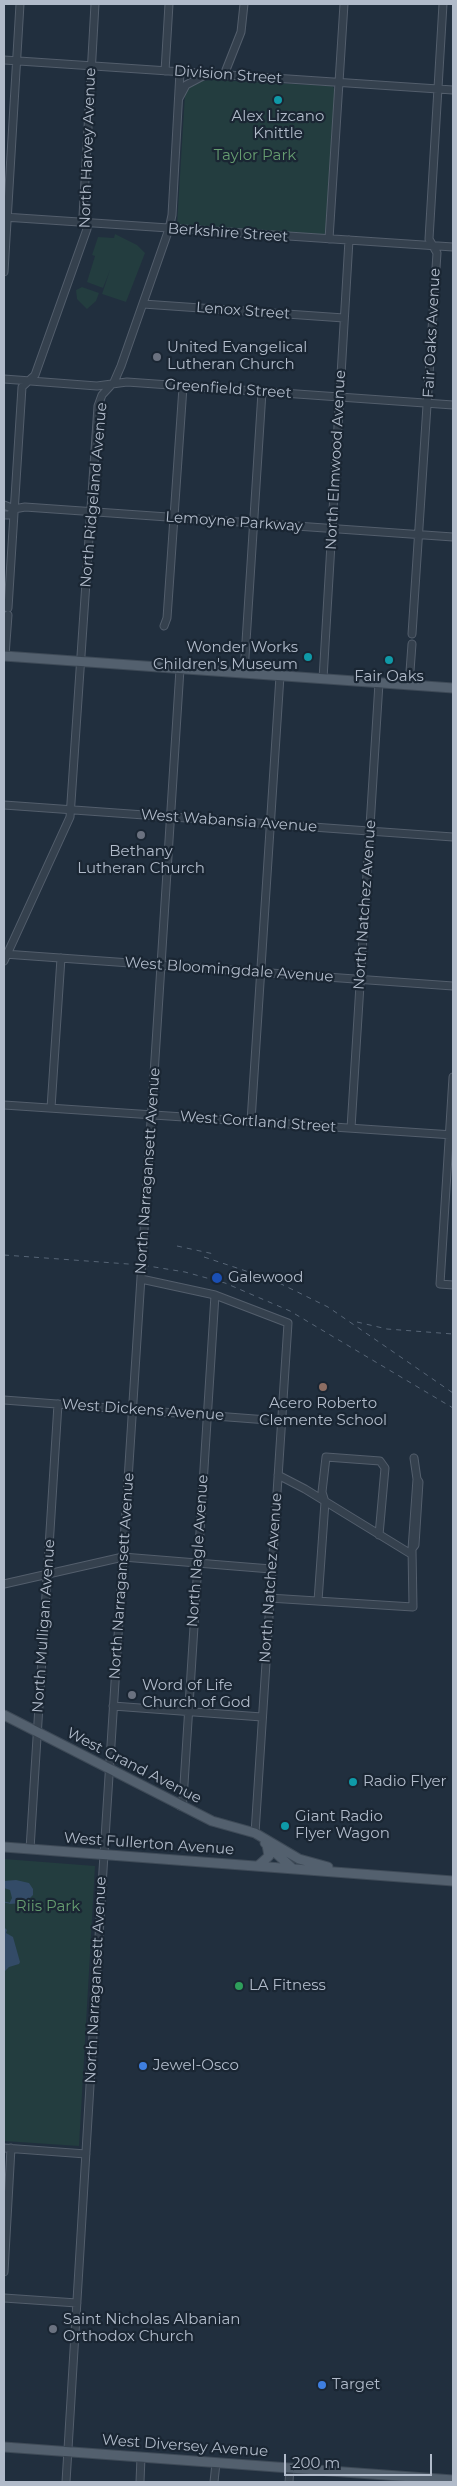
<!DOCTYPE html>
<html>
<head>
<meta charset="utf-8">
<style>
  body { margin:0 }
  #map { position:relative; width:457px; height:2486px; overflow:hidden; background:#212f3e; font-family:Montserrat,sans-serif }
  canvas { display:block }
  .frame { position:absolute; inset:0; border:5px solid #b1bbca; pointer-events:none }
  .scale { position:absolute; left:284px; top:2454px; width:148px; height:22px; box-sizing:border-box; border:2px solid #b1bbca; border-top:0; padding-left:6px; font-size:15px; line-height:18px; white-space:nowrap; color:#b1bbca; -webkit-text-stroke:4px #1a2633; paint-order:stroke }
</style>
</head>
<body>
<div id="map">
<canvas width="457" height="2486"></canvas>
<div class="frame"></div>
<div class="scale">200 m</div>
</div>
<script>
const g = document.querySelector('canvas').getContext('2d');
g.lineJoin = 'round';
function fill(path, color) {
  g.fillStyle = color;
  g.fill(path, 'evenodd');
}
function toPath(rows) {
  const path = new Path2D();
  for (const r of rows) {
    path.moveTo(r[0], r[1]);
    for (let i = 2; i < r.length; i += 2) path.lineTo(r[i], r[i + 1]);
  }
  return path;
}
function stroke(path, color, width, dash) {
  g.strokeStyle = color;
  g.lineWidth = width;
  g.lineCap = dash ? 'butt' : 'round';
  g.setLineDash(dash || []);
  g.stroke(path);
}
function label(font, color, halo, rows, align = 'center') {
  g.font = font + ' Montserrat,sans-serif';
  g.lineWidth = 4.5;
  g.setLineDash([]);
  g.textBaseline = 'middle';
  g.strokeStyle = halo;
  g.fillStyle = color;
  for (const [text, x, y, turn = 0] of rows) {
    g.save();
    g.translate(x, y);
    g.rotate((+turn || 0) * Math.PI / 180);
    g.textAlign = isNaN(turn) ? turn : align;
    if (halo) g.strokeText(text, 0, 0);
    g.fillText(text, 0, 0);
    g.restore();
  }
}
fill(toPath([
  [214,80,332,86,335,89,326,232,324,235,177,225,185,94,191,85,202,81],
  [115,234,137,245,145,253,126,302,102,294,110,270,103,288,87,282,95,256,92,255,98,237,114,238],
  [82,287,99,293,96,301,87,309,77,299,76,290],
  [4,1859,95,1866,79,2146,4,2141]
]), '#233d3f');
fill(toPath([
  [16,1880,29,1883,33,1889,33,1895,25,1903,9,1904,12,1898,10,1890,4,1888,4,1881],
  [4,1927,7,1930,6,1933,13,1937,20,1962,19,1964,9,1967,4,1972]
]), '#334b67');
stroke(toPath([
  [4,1902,9,1903]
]), '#334b67', 1);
const minor = toPath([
  [4,60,453,90],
  [165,71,169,4],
  [224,75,241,32,244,4],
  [179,98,186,85,203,76],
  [4,217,453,247],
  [329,239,344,4],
  [4,272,20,4],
  [143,304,344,318],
  [4,379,97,386,127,382,453,405],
  [4,505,14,509],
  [4,515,10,515,14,509,25,507,453,537],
  [8,608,22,387,35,375,87,229,83,216,95,4],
  [164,626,167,618,183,387],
  [412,634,437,253,429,239,443,4],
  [5,656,8,615],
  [244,673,262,392],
  [323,679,349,240],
  [409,685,412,644],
  [4,805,453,837],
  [4,954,453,986],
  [4,961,70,817,98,406,102,395,114,382,121,366,169,229,172,215,180,72],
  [453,1077,440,1284,453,1285],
  [4,1105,453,1135],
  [51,1108,61,958],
  [251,1121,280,676],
  [351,1128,379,683],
  [141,1279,215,1295,288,1323,255,1833],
  [4,1400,281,1421],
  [414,1458,417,1479],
  [278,1475,305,1489,411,1554],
  [417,1479,419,1482,415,1545,412,1549,417,1479],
  [4,1584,123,1557,271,1569],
  [269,1598,413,1607,412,1549],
  [318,1601,325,1502,322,1492,326,1457,380,1461,385,1468,379,1535],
  [113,1706,262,1717],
  [180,1806,183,1800,215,1295],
  [30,1849,58,1404],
  [4,2148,86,2154],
  [4,2272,11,2148],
  [4,2298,77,2303],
  [66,2482,104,1854,180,669],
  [140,2482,141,2457],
  [214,2482,216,2463],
  [289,2482,290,2468]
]);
const major = toPath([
  [4,656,453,688],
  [4,1715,212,1821,255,1833,299,1859,328,1867],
  [265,1843,292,1868],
  [4,1847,453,1881],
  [258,1866,269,1856,267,1845],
  [4,2447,453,2480]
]);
stroke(minor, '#535e6c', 9);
stroke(major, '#3e4a57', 11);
stroke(minor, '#35414e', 7);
stroke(major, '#53606e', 9);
stroke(toPath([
  [177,1246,214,1254],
  [4,1255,142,1265,185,1272,225,1283,290,1311,453,1408],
  [204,1257,273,1280,328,1307,453,1393],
  [357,1322,387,1329,453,1334]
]), '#576576', 1, [5, 5]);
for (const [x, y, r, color] of [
  [278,100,5,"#0f9aa8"],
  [157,357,5,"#6b7280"],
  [308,657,5,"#0f9aa8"],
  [389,660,5,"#0f9aa8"],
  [141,835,5,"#6b7280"],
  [217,1278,6,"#1a4fb4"],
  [323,1387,5,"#8d6e63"],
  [132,1695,5,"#6b7280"],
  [353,1782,5,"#0f9aa8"],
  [285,1826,5,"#0f9aa8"],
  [239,1986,5,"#2e9e5b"],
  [143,2066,5,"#3f7fe0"],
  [53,2329,5,"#6b7280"],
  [322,2385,5,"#3f7fe0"]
]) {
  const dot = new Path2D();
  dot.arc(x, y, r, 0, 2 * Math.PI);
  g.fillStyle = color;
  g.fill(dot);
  stroke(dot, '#1a2633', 2);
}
label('15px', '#b1bbca', '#1a2633', [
  ["Division Street",228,75,4],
  ["North Harvey Avenue",88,148,-88],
  ["Berkshire Street",228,233,4],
  ["Lenox Street",243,311,4],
  ["Fair Oaks Avenue",432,333,-87],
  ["Greenfield Street",228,389,4],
  ["North Elmwood Avenue",336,460,-87],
  ["North Ridgeland Avenue",94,495,-85],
  ["Lemoyne Parkway",234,522,4],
  ["West Wabansia Avenue",229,821,4],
  ["North Natchez Avenue",365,905,-86],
  ["West Bloomingdale Avenue",229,970,4],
  ["West Cortland Street",258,1122,4],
  ["North Narragansett Avenue",148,1171,-86],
  ["West Dickens Avenue",143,1410,4],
  ["North Nagle Avenue",198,1551,-86],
  ["North Narragansett Avenue",122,1576,-86],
  ["North Natchez Avenue",271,1578,-86],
  ["North Mulligan Avenue",44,1626,-86],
  ["West Grand Avenue",134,1766,27],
  ["West Fullerton Avenue",149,1844,4],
  ["North Narragansett Avenue",96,1980,-87],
  ["West Diversey Avenue",185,2446,4]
]);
label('15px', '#b1bbca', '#1a2633', [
  ["Alex Lizcano",278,117,"center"],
  ["Knittle",278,134,"center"],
  ["United Evangelical",167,348],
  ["Lutheran Church",167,365],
  ["Wonder Works",298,648,"right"],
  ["Children's Museum",298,665,"right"],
  ["Fair Oaks",389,677,"center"],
  ["Bethany",141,852,"center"],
  ["Lutheran Church",141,869,"center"],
  ["Galewood",228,1278],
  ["Acero Roberto",323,1404,"center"],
  ["Clemente School",323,1421,"center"],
  ["Word of Life",142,1686],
  ["Church of God",142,1703],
  ["Radio Flyer",363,1782],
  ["Giant Radio",295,1817],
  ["Flyer Wagon",295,1834],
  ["LA Fitness",249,1986],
  ["Jewel-Osco",153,2066],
  ["Saint Nicholas Albanian",63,2320],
  ["Orthodox Church",63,2337],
  ["Target",332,2385]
], 'left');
label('15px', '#669d70', '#1a2633', [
  ["Taylor Park",255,156],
  ["Riis Park",48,1907]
]);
</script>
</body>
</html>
